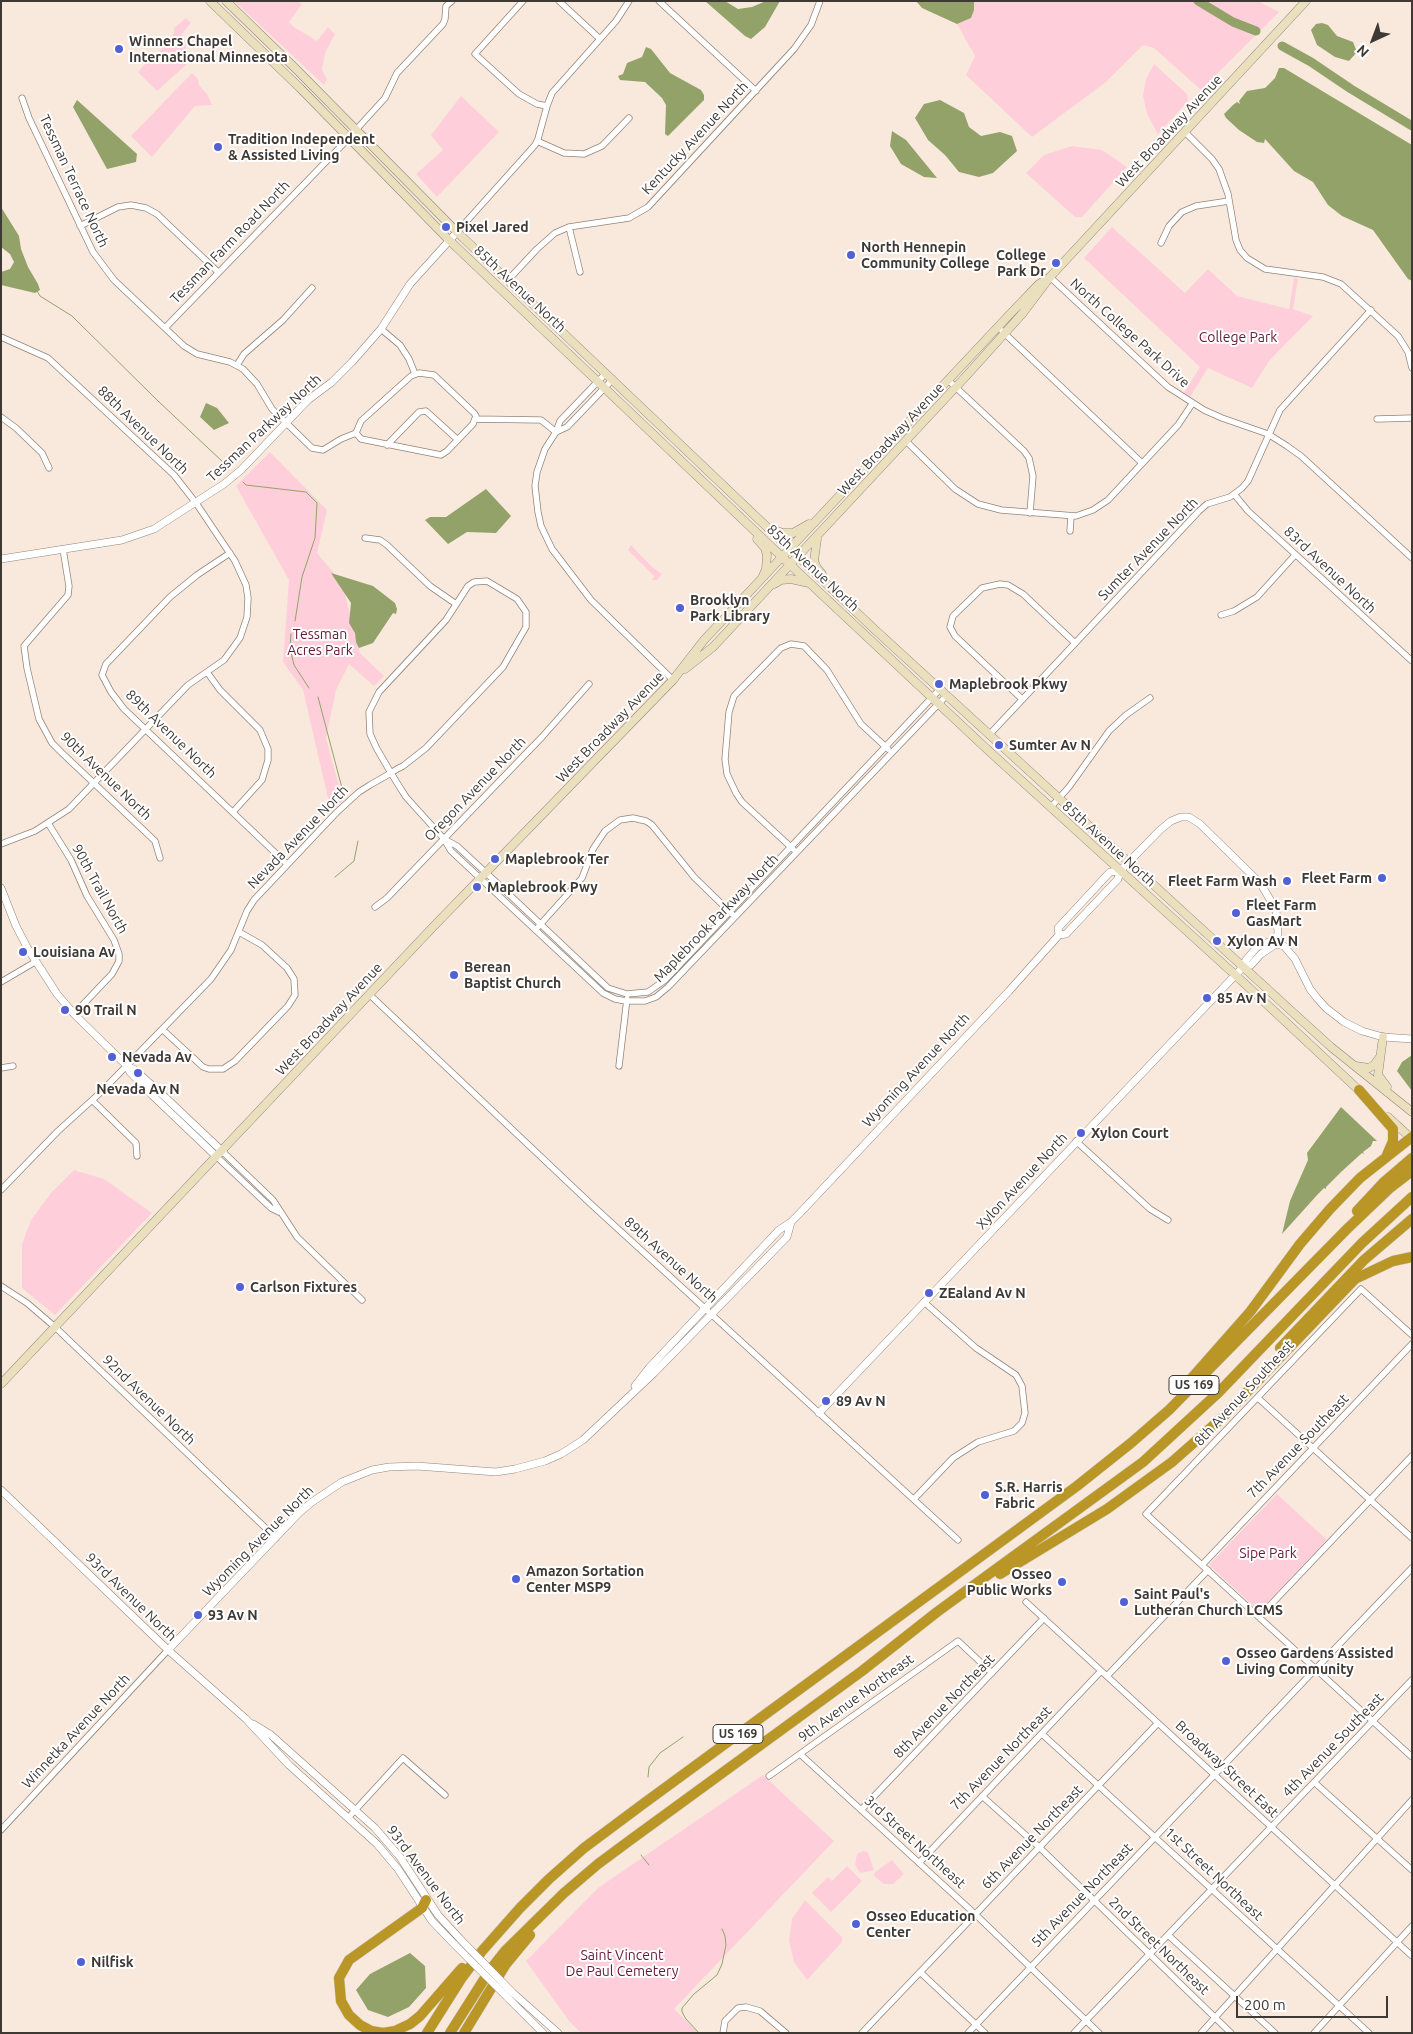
<!DOCTYPE html>
<html>
<head>
<meta charset="utf-8">
<style>
  body { margin:0 }
  #map { position:relative; width:1413px; height:2034px; overflow:hidden; background:#f9e9dd; font-family:Ubuntu,sans-serif }
  canvas { display:block }
  .frame { position:absolute; inset:0; border:2px solid #3f3934; pointer-events:none }
  .north { position:absolute; left:1348px; top:15px; width:50px; height:50px; -webkit-text-stroke:4px #fff; paint-order:stroke; rotate:223deg; font-size:14px; font-weight:700; line-height:20px; text-align:center; color:#3f3934 }
  .north::after { content:''; display:block; margin:auto; width:18px; height:22px; background:#3f3934; clip-path:polygon(50% 0,100% 100%,50% 72%,0 100%) }
  .scale { position:absolute; left:1236px; top:1996px; width:152px; height:22px; box-sizing:border-box; border:2px solid #3f3934; border-top:0; padding-left:6px; font-size:15px; line-height:18px; white-space:nowrap; color:#3f3934; -webkit-text-stroke:4px #fff; paint-order:stroke }
</style>
</head>
<body>
<div id="map">
<canvas width="1413" height="2034"></canvas>
<div class="frame"></div>
<div class="north">N</div>
<div class="scale">200 m</div>
</div>
<script>
const g = document.querySelector('canvas').getContext('2d');
g.lineJoin = 'round';
function fill(path, color) {
  g.fillStyle = color;
  g.fill(path, 'evenodd');
}
function toPath(rows) {
  const path = new Path2D();
  for (const r of rows) {
    path.moveTo(r[0], r[1]);
    for (let i = 2; i < r.length; i += 2) path.lineTo(r[i], r[i + 1]);
  }
  return path;
}
function stroke(path, color, width, dash) {
  g.strokeStyle = color;
  g.lineWidth = width;
  g.lineCap = dash ? 'butt' : 'round';
  g.setLineDash(dash || []);
  g.stroke(path);
}
function label(font, color, halo, rows, align = 'center') {
  g.font = font + ' Ubuntu,sans-serif';
  g.lineWidth = 4;
  g.setLineDash([]);
  g.textBaseline = 'middle';
  g.strokeStyle = halo;
  g.fillStyle = color;
  for (const [text, x, y, turn = 0] of rows) {
    g.save();
    g.translate(x, y);
    g.rotate((+turn || 0) * Math.PI / 180);
    g.textAlign = isNaN(turn) ? turn : align;
    if (halo) g.strokeText(text, 0, 0);
    g.fillText(text, 0, 0);
    g.restore();
  }
}
fill(toPath([
  [234,1,298,1,302,4,289,22,294,27,317,41,328,27,335,34,325,53,322,70,327,79,324,85],
  [974,1,1258,1,1279,12,1201,90,1154,48,1143,45,1106,82,1032,137,966,75,975,56,957,24,971,18],
  [186,18,191,23,182,34,186,44,187,64,157,91,138,72,150,59,155,57,174,33,174,28],
  [1154,64,1187,94,1188,101,1158,134,1147,114,1143,96,1146,79],
  [192,73,198,79,199,85,207,94,212,105,195,106,152,157,131,136],
  [461,96,499,132,437,197,416,174,443,150,431,135],
  [1072,146,1102,150,1127,167,1082,217,1075,217,1026,173,1044,155],
  [1112,227,1185,293,1208,269,1237,296,1289,309,1294,278,1298,279,1293,309,1313,316,1269,361,1252,388,1208,368,1190,397,1184,393,1200,367,1084,258],
  [270,452,327,510,317,553,342,583,360,653,384,676,374,686,349,664,336,690,326,738,343,801,331,811,303,690,283,662,289,580,236,486],
  [631,545,651,566,662,574,657,580,652,580,654,576,628,550],
  [74,1170,104,1179,152,1213,55,1315,22,1288,22,1244,31,1220,51,1193],
  [1277,1494,1327,1540,1259,1611,1209,1565],
  [763,1775,834,1841,674,2009,699,2033,581,2033,569,2021,526,1961,598,1888],
  [863,1851,868,1852,874,1870,860,1873,855,1865,857,1854],
  [892,1860,904,1874,893,1884,884,1884,874,1876,875,1872],
  [847,1866,862,1881,831,1912,812,1893,828,1877,832,1881],
  [805,1900,842,1937,842,1942,807,1980,794,1962,789,1941,792,1919]
]), '#fecfda');
fill(toPath([
  [705,1,725,1,738,9,752,7,766,1,780,1,765,27,751,39,745,36],
  [916,1,974,1,974,10,971,18,957,24,922,8],
  [1322,23,1328,25,1337,36,1353,42,1357,52,1349,61,1335,57,1317,45,1311,30,1316,24],
  [646,47,651,49,670,73,701,90,704,95,704,100,668,136,665,134,666,105,662,98,645,82,620,80,618,76,623,74,627,63,642,57],
  [1279,68,1284,68,1412,145,1412,281,1408,279,1373,230,1342,216,1328,205,1313,182,1294,171,1265,139,1264,143,1257,142,1239,130,1226,118,1224,114,1233,105,1237,102,1240,104,1239,101,1247,91,1265,88,1275,78],
  [77,100,137,154,136,162,107,169,73,107],
  [940,100,964,113,969,127,981,136,1000,132,1012,136,1017,151,993,173,979,177,959,172,945,155,928,140,915,118,924,104],
  [892,131,906,140,937,178,924,177,901,164,890,146],
  [1,207,19,236,21,249,28,267,38,284,40,290,35,293,1,285,1,272,10,269,14,262,10,254,1,247],
  [206,403,217,408,229,423,214,430,200,417],
  [486,489,511,516,496,533,467,532,448,544,425,520,430,517,446,517],
  [331,573,373,586,395,603,397,609,396,614,393,613,373,643,359,648,356,642,355,633,349,623,351,603],
  [1412,1055,1412,1091,1397,1071,1402,1062],
  [1341,1107,1377,1141,1373,1141,1371,1146,1363,1152,1364,1154,1362,1153,1341,1172,1326,1187,1326,1189,1324,1188,1318,1194,1282,1234,1290,1201,1308,1160,1307,1153],
  [410,1953,425,1966,426,1988,409,2007,388,2017,368,2010,356,1990,370,1974]
]), '#93a268');
stroke(toPath([
  [37,291,40,296,72,316,157,400,224,463],
  [243,482,246,485,306,492,317,503,315,538,302,577,295,621],
  [291,634,290,648,294,665,309,688],
  [318,697,342,788],
  [335,877,354,861,358,841],
  [648,1777,649,1767,660,1753,683,1737],
  [641,1855,649,1865],
  [699,2033,686,2019,682,2012,682,2008,694,1994,717,1975,722,1964,726,1945,725,1936,722,1929]
]), '#93a268', 1);
stroke(toPath([
  [1198,1,1233,22,1256,31],
  [1282,46,1311,62,1351,89,1412,126]
]), '#93a268', 9);
const minor = toPath([
  [523,1,475,54,519,94,537,104,547,106],
  [559,1,600,39],
  [659,1,756,91],
  [22,98,29,118,93,252,114,280,184,346,197,354,230,362,243,369,257,384,272,409,312,448,323,450,341,439,356,433],
  [1185,132,1212,159,1219,169,1228,194,1236,240,1240,250,1247,258,1265,269,1323,277,1341,284,1398,336,1408,352,1412,368],
  [537,141,564,153,584,154,602,146,629,118],
  [80,226,118,207,131,205,146,208,157,214,218,272],
  [569,227,580,272],
  [457,232,535,145,538,139,547,106,552,93,616,21,629,1],
  [1161,243,1169,226,1182,212,1196,206,1229,201],
  [1050,277,1168,387,1204,410,1222,418,1268,434,1287,446,1301,456,1412,558],
  [508,280,537,249,555,233,569,227,629,218,648,207,794,49,811,25,820,1],
  [165,328,344,143,385,98,397,73,443,24,445,19,446,6,452,1],
  [381,329,400,345,409,359,415,374],
  [1002,331,1142,463],
  [1,337,48,358,174,475,196,503,235,561,246,585,248,598,247,617,240,638,224,660,188,685,69,809,35,831,1,844],
  [237,365,244,354,283,320,312,288],
  [419,373,434,375,474,413,476,416,473,424,447,451,441,455,361,439,356,433,361,421,411,376,419,373],
  [606,373,560,421,556,432,545,449,537,472,535,486,538,512,541,526,552,549,591,600,673,680],
  [948,380,1024,451,1029,458,1033,476,1030,513],
  [1,417,16,428,42,453,49,468],
  [475,419,541,420,556,432],
  [1377,419,1412,418],
  [556,432,567,427,613,379],
  [906,441,955,489,978,504,1001,510,1076,516,1093,510,1108,500,1178,425,1192,404],
  [387,445,419,412,426,411,458,440],
  [1234,494,1248,511,1412,661],
  [1070,531,1071,516],
  [365,538,380,540,387,545,430,586,456,604],
  [63,549,69,586,68,595,24,646,27,668,39,719,52,743,62,753,155,841,160,858],
  [230,553,197,575,170,597,106,664,102,675,111,692,124,709,287,864],
  [1221,615,1234,611,1257,597,1295,555],
  [207,672,220,690,260,730,268,749,268,760,262,780,233,812],
  [940,689,665,980,648,992,627,994,608,988,496,882,457,846,444,839,451,851,603,993,615,999,626,1001,645,1001,656,997,668,987,947,695],
  [1022,699,955,636,950,627,953,616,982,588,1000,584,1008,585,1023,594,1075,643],
  [989,735,1199,511,1207,504,1230,497,1242,488,1248,481,1280,410,1371,310],
  [1051,807,1069,787,1109,731,1126,715,1150,698],
  [48,823,71,860,87,896,114,940,119,954,119,961,112,974,74,1014],
  [793,849,742,802,736,793,727,774,725,759,729,712,734,696,781,648,791,644,804,646,827,670,861,724,888,749],
  [375,907,387,898,542,737,589,684],
  [538,927,582,878,593,849,605,831,620,820,633,818,646,821,652,825,694,877,732,914],
  [1,982,35,962],
  [370,995,593,1206,958,1540],
  [163,1030,203,1067,209,1069,223,1069,235,1061,288,1006,295,995,294,979,287,968,262,945,239,932],
  [619,1066,627,999],
  [1,1068,13,1066],
  [93,1101,136,1143,137,1156],
  [1076,1141,1150,1209,1168,1220],
  [223,1152,273,1200,297,1237,362,1300],
  [217,1157,271,1208,279,1212],
  [1,1190,58,1131,101,1092,211,979,231,950,247,911,254,900,336,813,359,792,370,785,391,773,397,769,403,766,426,748,503,667,526,627,526,612,517,599,487,581,474,582,468,586,446,620,379,692,369,712,370,734,377,749,391,773,399,786,406,797,444,839],
  [1,1286,27,1303,55,1327,276,1538],
  [1412,1335,1361,1289,1146,1514,1412,1757],
  [1258,1398,1412,1538],
  [914,1499,953,1458,978,1442,1014,1431,1022,1423,1025,1413,1022,1386,1016,1375,976,1348,924,1302],
  [1202,1565,1412,1344],
  [1026,1602,1412,1956],
  [1259,1617,1412,1456],
  [1107,1676,1208,1570],
  [1042,1734,1369,2033],
  [800,1754,975,1914,1099,2033],
  [769,1776,958,1641,992,1673],
  [1314,1782,1412,1870],
  [982,1796,1039,1847,1231,2033],
  [861,1810,1044,1618],
  [348,1818,403,1758,445,1795],
  [1,1830,168,1650],
  [919,1863,1101,1671],
  [1168,1935,1275,2033],
  [920,1972,985,2033],
  [723,2033,725,2021,738,2008,746,2007,760,2011,786,2033],
  [862,2033,1158,1723],
  [968,2033,1412,1568],
  [1074,2033,1412,1680],
  [1201,2033,1412,1800],
  [1314,2033,1412,1926]
]);
const tertiary = toPath([
  [1,559,122,540,154,529,224,484,241,470,308,400,332,382,352,362,381,329,410,284,457,232],
  [1,888,16,926,28,949,57,994,74,1014,126,1065,130,1072,152,1095,217,1157],
  [1059,935,1066,934,1118,879,1120,871,1160,830,1171,821,1181,817,1189,817,1200,824,1261,884,1276,910,1278,932,1276,944],
  [1243,967,1251,965,1261,954,1276,944],
  [127,1066,135,1070,166,1098,223,1152],
  [635,1386,649,1368,779,1230,791,1222,800,1213,1009,991,1059,935,1058,928,1110,872,1120,871],
  [819,1413,1243,967,1246,960,1257,947,1269,942,1284,946,1295,959,1310,989,1317,998,1326,1008,1344,1022,1362,1031,1383,1037,1412,1039],
  [1,1490,168,1650,246,1719,289,1765,377,1844,398,1869,432,1921,455,1945],
  [168,1650,299,1513,312,1502,342,1482,372,1470,389,1467,417,1466,496,1472,515,1469,545,1461,561,1454,583,1440,654,1373,787,1237,791,1222],
  [253,1724,271,1735,375,1828,400,1857,438,1915,461,1940],
  [513,1993,558,2033],
  [507,1997,543,2033]
]);
const secondary = toPath([
  [210,1,300,88,449,240,801,575,990,752,1244,983,1363,1094],
  [226,1,295,68,457,232,873,628,1299,1018,1331,1047,1412,1112],
  [772,529,782,533,793,533,809,524],
  [757,539,765,548,767,555,766,569,763,576],
  [817,539,814,561,817,568,822,574],
  [774,584,781,580,791,579,809,583],
  [685,669,713,647,968,374,1022,314,1050,277,1306,1],
  [1383,1037,1378,1075,1387,1087],
  [1356,1066,1369,1068,1374,1065,1380,1057],
  [1388,1117,1412,1139],
  [1,1384,432,928,673,680,704,640,1011,313,1039,284,1050,277]
]);
const motorway = toPath([
  [1359,1090,1393,1129,1393,1141,1387,1155],
  [1357,1211,1384,1182,1412,1158],
  [1280,1348,1364,1260,1412,1219],
  [1190,1380,1250,1312,1300,1244,1330,1209,1360,1178,1412,1137],
  [1000,1574,1107,1509,1172,1462,1223,1417,1355,1279,1393,1261,1412,1257],
  [426,1900,422,1908,349,1960,339,1978,341,2001,349,2015,360,2025,371,2031,383,2033,395,2031,410,2024,420,2016,462,1968],
  [427,2033,461,1979,482,1951,520,1908,549,1879,584,1848,643,1804,1077,1486,1131,1443,1169,1410,1347,1229,1390,1188,1412,1171],
  [450,2033,490,1970,505,1951,564,1893,598,1864,629,1841,862,1671,937,1612,1143,1462,1219,1392,1362,1243,1412,1197],
  [464,2033,506,1964,530,1935]
]);
stroke(minor, '#928479', 7);
stroke(tertiary, '#928479', 8);
stroke(secondary, '#928479', 9);
stroke(motorway, '#d1cfce', 11);
stroke(minor, '#fff', 5.5);
stroke(tertiary, '#fff', 7);
stroke(secondary, '#eae0be', 8);
stroke(motorway, '#b99625', 10);
const tertiaryBridge = toPath([
  [461,1940,513,1993],
  [455,1945,507,1997]
]);
stroke(tertiaryBridge, '#928479', 8, []);
stroke(tertiaryBridge, '#fff', 7);
for (const [x, y, r, color] of [
  [119,49,5,"#5260d6"],
  [218,147,5,"#5260d6"],
  [446,227,5,"#5260d6"],
  [851,255,5,"#5260d6"],
  [1056,263,5,"#5260d6"],
  [680,608,5,"#5260d6"],
  [939,684,5,"#5260d6"],
  [999,745,5,"#5260d6"],
  [495,859,5,"#5260d6"],
  [1382,878,5,"#5260d6"],
  [1287,881,5,"#5260d6"],
  [477,887,5,"#5260d6"],
  [1236,913,5,"#5260d6"],
  [1217,941,5,"#5260d6"],
  [23,952,5,"#5260d6"],
  [454,975,5,"#5260d6"],
  [1207,998,5,"#5260d6"],
  [65,1010,5,"#5260d6"],
  [112,1057,5,"#5260d6"],
  [138,1073,5,"#5260d6"],
  [1081,1133,5,"#5260d6"],
  [240,1287,5,"#5260d6"],
  [929,1293,5,"#5260d6"],
  [826,1401,5,"#5260d6"],
  [985,1495,5,"#5260d6"],
  [516,1579,5,"#5260d6"],
  [1062,1582,5,"#5260d6"],
  [1124,1602,5,"#5260d6"],
  [198,1615,5,"#5260d6"],
  [1226,1661,5,"#5260d6"],
  [856,1924,5,"#5260d6"],
  [81,1962,5,"#5260d6"]
]) {
  const dot = new Path2D();
  dot.arc(x, y, r, 0, 2 * Math.PI);
  g.fillStyle = color;
  g.fill(dot);
  stroke(dot, '#fff', 2);
}
for (const [x, y, w] of [
  [1194,1385,50],
  [738,1734,50]
]) {
  const box = new Path2D();
  box.roundRect(x - w / 2, y - 9.5, w, 19, 4);
  g.fillStyle = '#fff';
  g.fill(box);
  stroke(box, '#3f3934', 1);
}
label('bold 12px', '#3f3934', null, [
  ["US 169",1194,1385],
  ["US 169",738,1734]
]);
label('bold 14px', '#3f3934', '#fff', [
  ["Winners Chapel",129,41],
  ["International Minnesota",129,57],
  ["Tradition Independent",228,139],
  ["& Assisted Living",228,155],
  ["Pixel Jared",456,227],
  ["North Hennepin",861,247],
  ["Community College",861,263],
  ["College",1046,255,"right"],
  ["Park Dr",1046,271,"right"],
  ["Brooklyn",690,600],
  ["Park Library",690,616],
  ["Maplebrook Pkwy",949,684],
  ["Sumter Av N",1009,745],
  ["Maplebrook Ter",505,859],
  ["Fleet Farm",1372,878,"right"],
  ["Fleet Farm Wash",1277,881,"right"],
  ["Maplebrook Pwy",487,887],
  ["Fleet Farm",1246,905],
  ["GasMart",1246,921],
  ["Xylon Av N",1227,941],
  ["Louisiana Av",33,952],
  ["Berean",464,967],
  ["Baptist Church",464,983],
  ["85 Av N",1217,998],
  ["90 Trail N",75,1010],
  ["Nevada Av",122,1057],
  ["Nevada Av N",138,1089,"center"],
  ["Xylon Court",1091,1133],
  ["Carlson Fixtures",250,1287],
  ["ZEaland Av N",939,1293],
  ["89 Av N",836,1401],
  ["S.R. Harris",995,1487],
  ["Fabric",995,1503],
  ["Amazon Sortation",526,1571],
  ["Center MSP9",526,1587],
  ["Osseo",1052,1574,"right"],
  ["Public Works",1052,1590,"right"],
  ["Saint Paul's",1134,1594],
  ["Lutheran Church LCMS",1134,1610],
  ["93 Av N",208,1615],
  ["Osseo Gardens Assisted",1236,1653],
  ["Living Community",1236,1669],
  ["Osseo Education",866,1916],
  ["Center",866,1932],
  ["Nilfisk",91,1962]
], 'left');
label('14px', '#3f3934', '#fff', [
  ["West Broadway Avenue",1169,131,-47],
  ["Kentucky Avenue North",695,138,-47],
  ["Tessman Terrace North",74,181,65],
  ["Tessman Farm Road North",230,242,-46],
  ["85th Avenue North",520,289,43],
  ["North College Park Drive",1130,333,42],
  ["Tessman Parkway North",264,428,-43],
  ["88th Avenue North",143,430,44],
  ["West Broadway Avenue",891,439,-47],
  ["Sumter Avenue North",1148,549,-46],
  ["85th Avenue North",813,568,43],
  ["83rd Avenue North",1330,570,43],
  ["West Broadway Avenue",610,727,-46],
  ["89th Avenue North",171,734,44],
  ["90th Avenue North",106,776,44],
  ["Oregon Avenue North",475,789,-46],
  ["Nevada Avenue North",298,837,-46],
  ["85th Avenue North",1109,844,42],
  ["90th Trail North",100,889,61],
  ["Maplebrook Parkway North",716,918,-46],
  ["West Broadway Avenue",329,1019,-47],
  ["Wyoming Avenue North",916,1070,-47],
  ["Xylon Avenue North",1022,1181,-47],
  ["89th Avenue North",671,1260,42],
  ["8th Avenue Southeast",1244,1393,-47],
  ["92nd Avenue North",149,1400,44],
  ["7th Avenue Southeast",1298,1446,-46],
  ["Wyoming Avenue North",258,1541,-45],
  ["93rd Avenue North",131,1597,44],
  ["9th Avenue Northeast",856,1698,-36],
  ["8th Avenue Northeast",944,1706,-46],
  ["Winnetka Avenue North",76,1731,-47],
  ["4th Avenue Southeast",1333,1745,-46],
  ["7th Avenue Northeast",1001,1758,-46],
  ["Broadway Street East",1227,1769,43],
  ["6th Avenue Northeast",1032,1837,-46],
  ["3rd Street Northeast",915,1842,42],
  ["1st Street Northeast",1214,1874,43],
  ["93rd Avenue North",426,1875,53],
  ["5th Avenue Northeast",1082,1895,-46],
  ["2nd Street Northeast",1159,1946,44]
]);
label('14px', '#661936', '#fff', [
  ["College Park",1238,337],
  ["Tessman",320,634],
  ["Acres Park",320,650],
  ["Sipe Park",1268,1553],
  ["Saint Vincent",622,1955],
  ["De Paul Cemetery",622,1971]
]);
</script>
</body>
</html>
